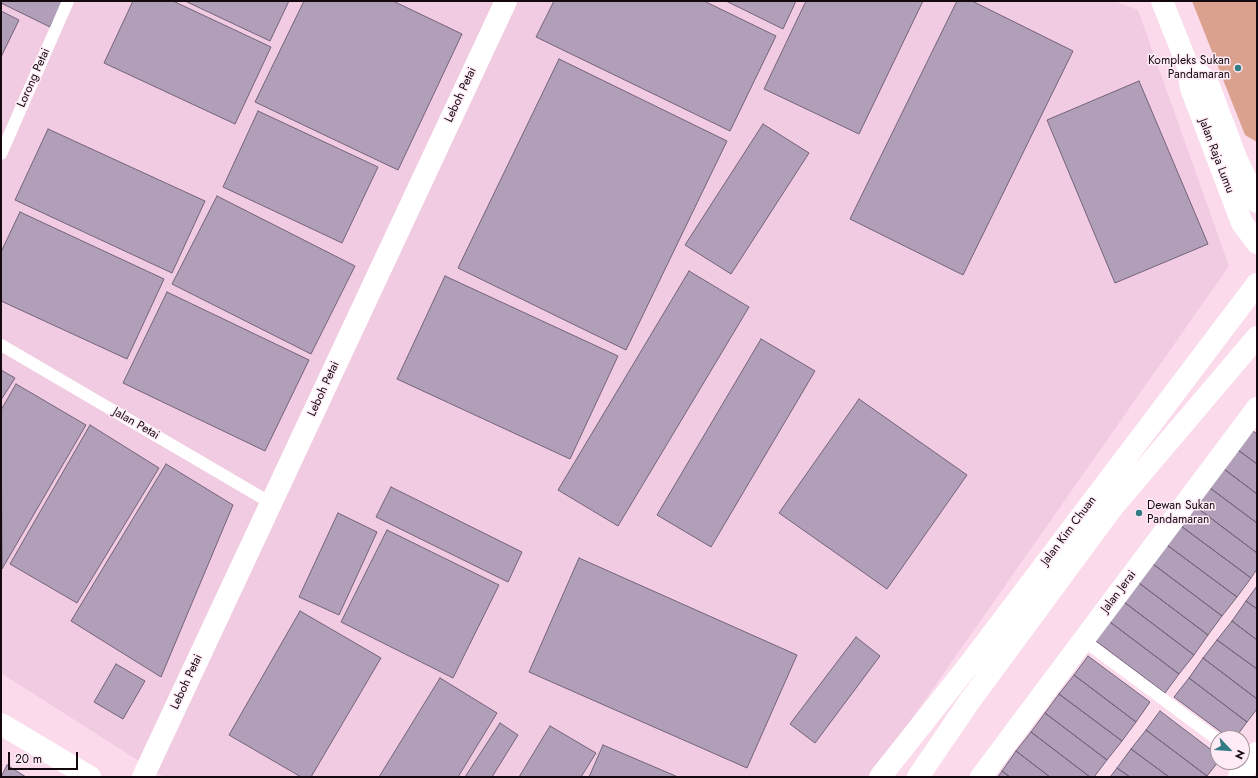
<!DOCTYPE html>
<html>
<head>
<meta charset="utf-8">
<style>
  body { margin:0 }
  #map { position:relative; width:1258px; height:778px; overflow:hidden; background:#fadaeb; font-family:Jost,sans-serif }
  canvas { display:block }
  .frame { position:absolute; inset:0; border:2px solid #13090f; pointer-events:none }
  .north { position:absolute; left:1210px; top:730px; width:40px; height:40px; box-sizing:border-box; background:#ffebf6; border:1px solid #a1919a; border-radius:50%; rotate:115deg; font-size:11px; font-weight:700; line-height:16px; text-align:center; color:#13090f }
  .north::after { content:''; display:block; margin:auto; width:14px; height:18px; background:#337b83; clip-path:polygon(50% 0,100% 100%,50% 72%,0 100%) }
  .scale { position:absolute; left:8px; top:752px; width:70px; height:18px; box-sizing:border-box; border:2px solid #13090f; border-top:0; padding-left:5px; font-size:12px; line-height:14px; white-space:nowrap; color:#13090f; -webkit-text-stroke:3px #ffebf6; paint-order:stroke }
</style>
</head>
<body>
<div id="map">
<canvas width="1258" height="778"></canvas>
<div class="frame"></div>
<div class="north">N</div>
<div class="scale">20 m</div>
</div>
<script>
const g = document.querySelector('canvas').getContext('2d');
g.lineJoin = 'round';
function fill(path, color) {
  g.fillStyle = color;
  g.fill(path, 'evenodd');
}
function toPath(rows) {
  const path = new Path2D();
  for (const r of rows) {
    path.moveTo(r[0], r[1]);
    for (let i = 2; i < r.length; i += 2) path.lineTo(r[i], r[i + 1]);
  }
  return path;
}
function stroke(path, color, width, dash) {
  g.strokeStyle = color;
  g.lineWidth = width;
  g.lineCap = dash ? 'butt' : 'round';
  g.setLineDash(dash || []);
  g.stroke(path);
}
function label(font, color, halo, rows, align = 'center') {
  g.font = font + ' Jost,sans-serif';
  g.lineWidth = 3;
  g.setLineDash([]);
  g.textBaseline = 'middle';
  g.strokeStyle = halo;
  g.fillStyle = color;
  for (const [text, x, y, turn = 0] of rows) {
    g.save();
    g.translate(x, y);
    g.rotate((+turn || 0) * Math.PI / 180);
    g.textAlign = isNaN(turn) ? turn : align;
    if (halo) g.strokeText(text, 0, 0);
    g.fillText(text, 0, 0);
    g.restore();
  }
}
fill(toPath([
  [1,1,1114,1,1138,10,1229,266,871,777,164,777,1,673]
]), '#f1cbe1');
fill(toPath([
  [1192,1,1257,1,1257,142,1245,135]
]), '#daa28e');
const building = toPath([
  [1,1,63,1,50,27,1,3,1,1],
  [133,1,173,1,271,47,235,124,104,63,133,1],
  [185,1,289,1,270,41,185,1],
  [304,1,393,1,462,34,398,170,255,102,304,1],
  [554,1,704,1,776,36,730,131,536,37,554,1],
  [726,1,796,1,783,29,726,1],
  [806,1,923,1,859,134,764,89,806,1],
  [957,1,972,1,1073,51,963,275,850,219,957,1],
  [1,11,19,20,1,57,1,11],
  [559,59,727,141,626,350,458,268,559,59],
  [1139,81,1208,244,1115,283,1047,120,1139,81],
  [258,111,378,167,342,243,223,187,258,111],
  [763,124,809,153,731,274,685,245,763,124],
  [48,129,205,201,172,273,15,200,48,129],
  [217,196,355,266,311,354,172,284,217,196],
  [20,212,164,279,127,359,1,301,1,252,20,212],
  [689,271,749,307,618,526,558,490,689,271],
  [445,276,618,356,570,459,397,379,445,276],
  [167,292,309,360,265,451,123,383,167,292],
  [761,339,815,371,711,547,657,515,761,339],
  [1,370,15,378,1,400,1,370],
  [16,384,86,425,2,569,1,410,16,384],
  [859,399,967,475,887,589,779,513,859,399],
  [90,425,159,468,77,603,10,564,90,425],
  [1253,431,1257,434,1257,464,1238,450,1253,431],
  [1238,450,1257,464,1257,494,1224,469,1238,450],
  [166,464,233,505,161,677,71,621,166,464],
  [1224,469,1257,494,1257,523,1210,488,1224,469],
  [391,487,522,552,508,582,376,517,391,487],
  [1210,488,1257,523,1257,553,1196,507,1210,488],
  [1196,507,1257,553,1257,569,1251,578,1181,526,1196,507],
  [338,513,377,532,339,615,299,597,338,513],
  [1181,526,1251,578,1237,597,1167,545,1181,526],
  [387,530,499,585,453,678,341,622,387,530],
  [1167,545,1237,597,1222,616,1153,564,1167,545],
  [579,558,797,655,747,768,529,672,579,558],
  [1153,564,1222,616,1208,635,1139,583,1153,564],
  [1139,583,1208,635,1194,655,1124,602,1139,583],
  [1257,586,1257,609,1246,601,1257,586],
  [1246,601,1257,609,1257,640,1232,621,1246,601],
  [1124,602,1194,655,1179,674,1110,622,1124,602],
  [300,611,381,658,311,777,301,777,229,735,300,611],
  [1232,621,1257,640,1257,669,1217,640,1232,621],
  [1110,622,1179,674,1165,693,1096,641,1110,622],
  [856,637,880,656,815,743,790,724,856,637],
  [1217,640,1257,669,1257,699,1203,658,1217,640],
  [1088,656,1150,702,1136,722,1074,675,1088,656],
  [1203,658,1257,699,1257,709,1247,722,1189,678,1203,658],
  [116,664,145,681,123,719,94,702,116,664],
  [1074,675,1136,722,1122,741,1059,694,1074,675],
  [440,678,497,713,458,777,379,777,440,678],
  [1189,678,1247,722,1235,738,1229,738,1174,697,1189,678],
  [1059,694,1122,741,1107,760,1045,713,1059,694],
  [1160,711,1218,755,1218,762,1207,776,1146,730,1160,711],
  [1045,713,1107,760,1094,777,1090,777,1031,732,1045,713],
  [500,723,518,735,492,777,465,777,500,723],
  [550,726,596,753,581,777,519,777,550,726],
  [1146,730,1207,776,1207,777,1169,777,1131,749,1146,730],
  [1031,732,1090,777,1050,777,1016,751,1031,732],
  [603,745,678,777,589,777,603,745],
  [1131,749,1169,777,1130,777,1117,768,1131,749],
  [1016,751,1050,777,1010,777,1002,771,1016,751],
  [7,765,26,777,1,777,7,765],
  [1117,768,1130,777,1110,777,1117,768],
  [1002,771,1010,777,998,777,1002,771]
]);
fill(building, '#b19eb8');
stroke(building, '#74637b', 1);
stroke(toPath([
  [1,154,68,1],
  [1,345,271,503],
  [1083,640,1218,740]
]), '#fff', 12);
stroke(toPath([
  [143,777,506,1],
  [981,777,1257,408],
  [1239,777,1257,753]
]), '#fff', 22);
stroke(toPath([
  [1162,1,1187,64,1191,88,1242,223,1257,243],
  [1187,64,1207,81,1236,158,1257,202],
  [1,724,90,777],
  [880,777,972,661,1257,284],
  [918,777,969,702,1112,508,1257,337]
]), '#fff', 22);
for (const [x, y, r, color] of [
  [1238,68,4,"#337b83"],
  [1139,513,4,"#337b83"]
]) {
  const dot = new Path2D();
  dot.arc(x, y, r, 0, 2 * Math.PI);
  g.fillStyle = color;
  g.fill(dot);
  stroke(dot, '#ffebf6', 1.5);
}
label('12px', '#13090f', '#ffebf6', [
  ["Kompleks Sukan",1230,61],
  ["Pandamaran",1230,75],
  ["Dewan Sukan",1147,506,"left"],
  ["Pandamaran",1147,520,"left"]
], 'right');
label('12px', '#13090f', '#ffebf6', [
  ["Lorong Petai",34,78,-66],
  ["Leboh Petai",461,95,-65],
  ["Jalan Raja Lumu",1216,156,69],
  ["Leboh Petai",324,389,-65],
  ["Jalan Petai",136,424,30],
  ["Jalan Kim Chuan",1069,531,-53],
  ["Jalan Jerai",1119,592,-53],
  ["Leboh Petai",187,682,-65]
]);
</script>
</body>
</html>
